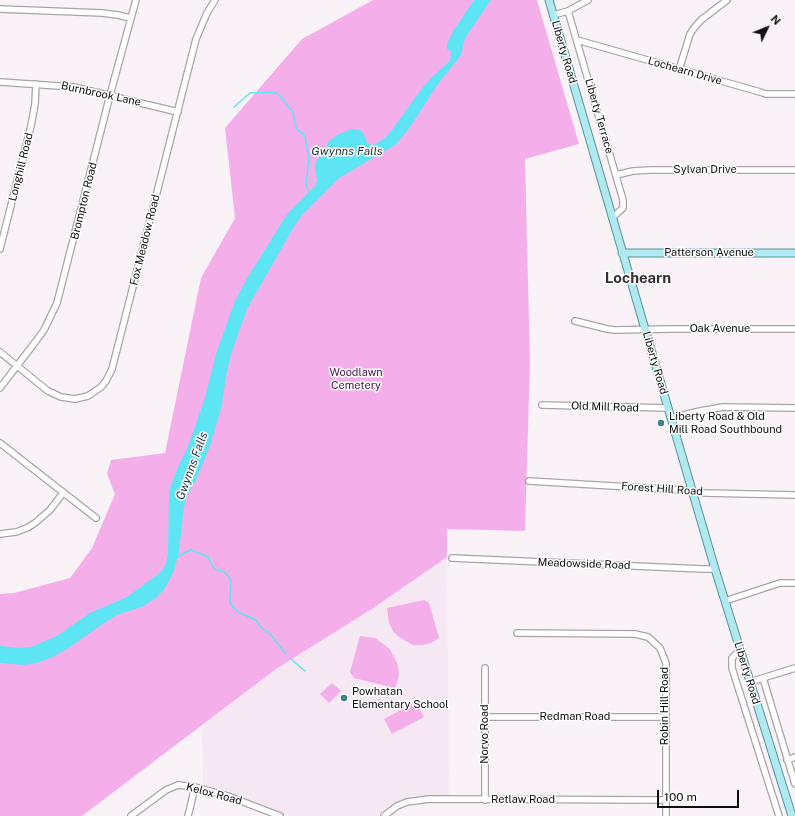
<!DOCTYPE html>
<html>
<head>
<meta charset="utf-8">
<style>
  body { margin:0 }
  #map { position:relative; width:795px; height:816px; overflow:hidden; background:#f9f3f8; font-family:"Public Sans",sans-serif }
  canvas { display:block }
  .north { position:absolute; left:747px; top:8px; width:40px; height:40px; -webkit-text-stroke:3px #fff; paint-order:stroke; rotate:47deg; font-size:11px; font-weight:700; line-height:16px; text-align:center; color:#0f0d0f }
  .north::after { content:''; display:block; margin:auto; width:14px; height:18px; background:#0f0d0f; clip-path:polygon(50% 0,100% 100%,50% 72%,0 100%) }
  .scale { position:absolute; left:657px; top:790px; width:82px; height:18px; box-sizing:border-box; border:2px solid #0f0d0f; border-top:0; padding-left:5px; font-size:12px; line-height:14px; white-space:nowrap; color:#0f0d0f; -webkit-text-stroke:3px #fff; paint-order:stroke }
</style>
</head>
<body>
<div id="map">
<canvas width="795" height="816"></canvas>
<div class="north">N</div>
<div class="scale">100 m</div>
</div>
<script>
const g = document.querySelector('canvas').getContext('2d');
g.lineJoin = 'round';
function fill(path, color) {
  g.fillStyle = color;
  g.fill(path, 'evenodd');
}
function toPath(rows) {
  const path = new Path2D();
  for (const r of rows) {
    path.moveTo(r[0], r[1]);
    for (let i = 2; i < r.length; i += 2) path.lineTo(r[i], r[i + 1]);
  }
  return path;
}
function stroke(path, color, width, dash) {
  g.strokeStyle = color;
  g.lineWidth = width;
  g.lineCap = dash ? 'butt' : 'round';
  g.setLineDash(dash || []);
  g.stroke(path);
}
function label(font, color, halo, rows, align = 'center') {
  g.font = font + ' "Public Sans",sans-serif';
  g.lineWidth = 3;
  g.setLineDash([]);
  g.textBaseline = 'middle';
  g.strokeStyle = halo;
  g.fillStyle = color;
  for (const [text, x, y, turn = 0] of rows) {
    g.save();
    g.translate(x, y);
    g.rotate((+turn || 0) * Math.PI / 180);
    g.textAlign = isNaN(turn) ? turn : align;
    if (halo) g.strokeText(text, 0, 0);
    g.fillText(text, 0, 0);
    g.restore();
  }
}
fill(toPath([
  [447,557,449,795,412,796,394,803,378,816,291,816,230,792,203,785,202,726,276,669,375,607]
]), '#f5e8f3');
fill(toPath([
  [373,0,537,0,579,144,525,159,530,362,525,531,447,529,447,557,375,607,276,669,82,816,0,816,0,594,14,593,70,578,92,548,115,494,107,474,111,460,165,453,201,278,235,218,225,128,302,39],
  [424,600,429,603,439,638,431,643,423,645,413,645,399,637,393,631,389,623,387,608],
  [360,636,375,638,390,649,398,665,399,676,395,688,354,678,350,672],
  [332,683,341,691,329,703,320,694],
  [416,702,424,717,392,734,384,719]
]), '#f4afeb');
fill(toPath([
  [474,0,491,0,465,38,461,55,438,84,408,130,395,145,339,178,301,216,292,230,247,309,231,354,226,376,222,405,210,446,196,480,186,498,184,507,179,552,174,571,165,588,157,597,144,606,117,615,104,623,67,649,50,658,37,663,23,665,0,663,0,646,20,648,31,647,57,636,90,613,127,597,161,572,166,564,168,555,169,491,178,467,187,449,204,401,217,351,235,301,249,275,288,213,315,186,317,180,315,170,316,161,323,154,329,141,339,134,353,129,360,130,363,133,368,144,373,145,385,138,392,130,423,87,433,76,450,61,451,52,447,49,447,44,452,33]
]), '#5de5f3');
stroke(toPath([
  [234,107,250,93,268,92,276,93,279,95,293,112,296,128,305,136,309,159,306,185,309,193],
  [176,557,191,550,208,557,213,567,219,571,223,571,228,576,231,581,230,603,238,612,256,620,260,626,271,635,286,654],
  [291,659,305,671]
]), '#5de5f3', 1.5);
const minor = toPath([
  [0,9,102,13,118,15,130,18],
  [568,11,623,200,623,208,612,218],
  [553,15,568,11,588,0],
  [577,40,760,92,766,94,795,94],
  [679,70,690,34,694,28,701,20,727,0],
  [0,82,74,87,178,112],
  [616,175,633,171,651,170,795,170],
  [0,249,31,126,35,104,36,84],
  [575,321,607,329,615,330,670,329,795,329],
  [0,352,48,391,61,397,75,399,88,396,101,387,106,381,112,369,196,39,207,13,215,0],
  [0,388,36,341,44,330,57,303,110,95,136,0],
  [542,405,668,408],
  [671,418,700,411,723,407,795,408],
  [0,443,96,518],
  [529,481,681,490,705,493,795,495],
  [0,534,16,532,27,528,35,523,50,510,63,493],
  [452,558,703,569,715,569],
  [725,601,780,583,795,583],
  [517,633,635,634,648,637,660,648,666,663,666,816],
  [740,650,732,658,732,668,779,816],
  [763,678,795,784],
  [750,682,795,668],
  [485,717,665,717],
  [787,760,795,757],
  [485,800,485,668],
  [131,816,166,790,178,785,195,787,228,796,280,816],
  [188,816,195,787],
  [384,816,397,806,407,802,429,799,666,800]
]);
const major = toPath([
  [549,0,715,569,792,816],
  [622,253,795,253]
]);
stroke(minor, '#a9a4a8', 8);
stroke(major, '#56929a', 9);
stroke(minor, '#fff', 5.5);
stroke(major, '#b0e9ef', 7);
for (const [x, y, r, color] of [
  [661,423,4,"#3b828a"],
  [344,698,4,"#3b828a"]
]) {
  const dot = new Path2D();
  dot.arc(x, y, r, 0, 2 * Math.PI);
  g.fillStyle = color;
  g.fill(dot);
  stroke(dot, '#fff', 1.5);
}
label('11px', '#0f0d0f', '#fff', [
  ["Liberty Road",564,52,74],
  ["Lochearn Drive",685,71,16],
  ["Burnbrook Lane",101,94,12],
  ["Liberty Terrace",599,116,74],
  ["Longhill Road",21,167,-76],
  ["Sylvan Drive",705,170],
  ["Brompton Road",84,201,-76],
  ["Fox Meadow Road",145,240,-76],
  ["Patterson Avenue",709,253],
  ["Oak Avenue",720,329],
  ["Liberty Road",655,363,74],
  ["Old Mill Road",605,407,2],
  ["Forest Hill Road",662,489,4],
  ["Meadowside Road",584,564,2],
  ["Liberty Road",747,673,73],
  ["Robin Hill Road",665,706,-90],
  ["Redman Road",575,717],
  ["Norvo Road",485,734,-90],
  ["Kelox Road",214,794,15],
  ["Retlaw Road",523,800]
]);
label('11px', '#4f104b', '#fff', [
  ["Woodlawn",356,373],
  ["Cemetery",356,386]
]);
label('11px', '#0f0d0f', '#fff', [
  ["Liberty Road & Old",669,417],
  ["Mill Road Southbound",669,430],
  ["Powhatan",352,692],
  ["Elementary School",352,705]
], 'left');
label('italic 12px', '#1c3336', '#fff', [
  ["Gwynns Falls",347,151],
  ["Gwynns Falls",192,466,-70]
]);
label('bold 15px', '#353034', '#fff', [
  ["Lochearn",638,278]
]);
</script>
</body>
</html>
